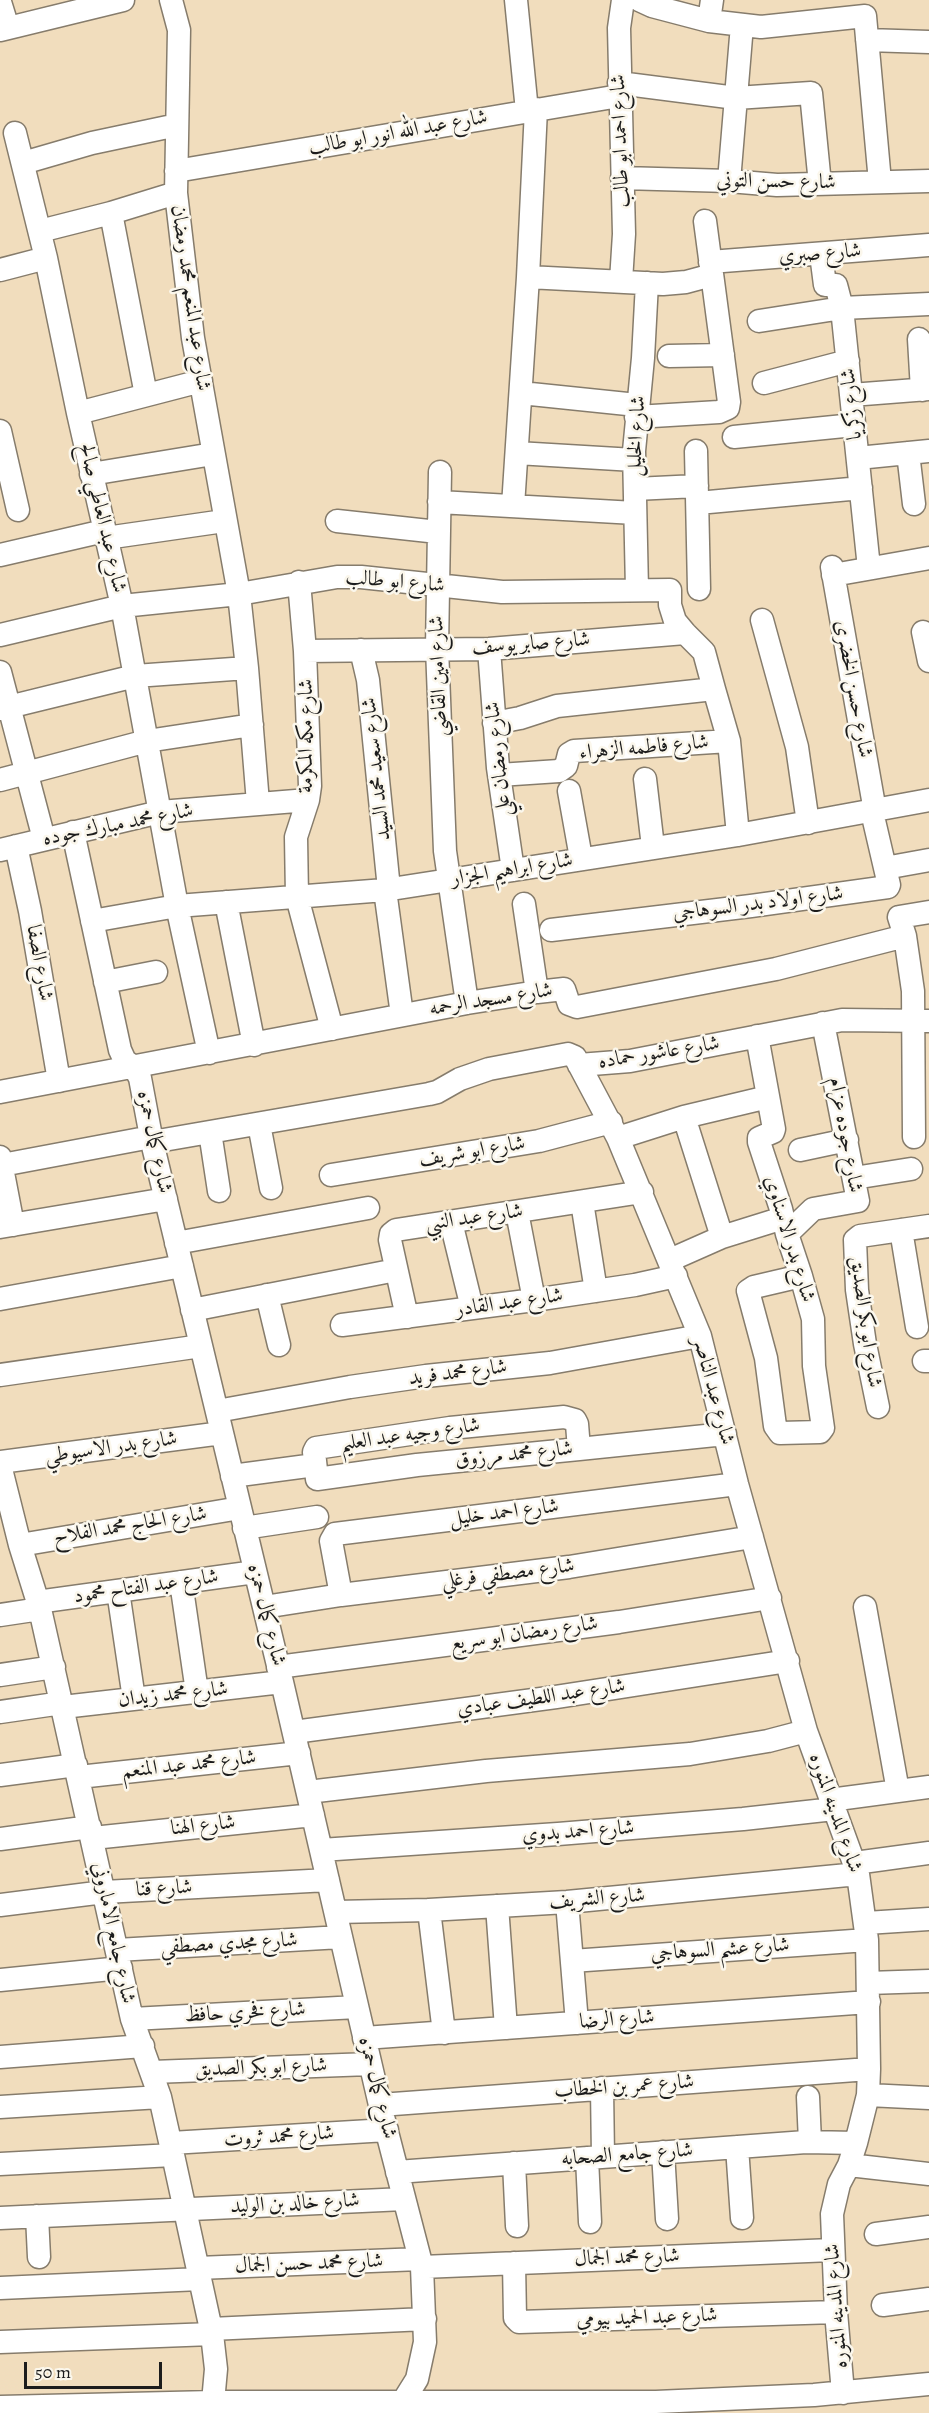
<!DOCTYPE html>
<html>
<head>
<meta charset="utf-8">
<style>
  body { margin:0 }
  #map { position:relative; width:929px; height:2413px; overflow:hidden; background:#f1ddbd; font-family:Alegreya,serif }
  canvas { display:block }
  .scale { position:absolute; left:24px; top:2362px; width:138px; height:27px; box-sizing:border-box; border:3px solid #1c1c1c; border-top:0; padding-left:8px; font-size:18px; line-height:21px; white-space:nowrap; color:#1c1c1c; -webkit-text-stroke:4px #fbf7ec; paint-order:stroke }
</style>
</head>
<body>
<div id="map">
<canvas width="929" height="2413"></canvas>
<div class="scale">50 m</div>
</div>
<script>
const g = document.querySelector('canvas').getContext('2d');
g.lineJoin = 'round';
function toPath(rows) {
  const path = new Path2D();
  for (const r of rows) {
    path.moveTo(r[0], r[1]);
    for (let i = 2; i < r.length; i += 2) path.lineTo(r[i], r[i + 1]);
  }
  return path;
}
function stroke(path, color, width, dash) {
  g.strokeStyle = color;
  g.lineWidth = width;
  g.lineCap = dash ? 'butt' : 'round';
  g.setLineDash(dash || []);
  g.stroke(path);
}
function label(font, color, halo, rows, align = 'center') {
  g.font = font + ' Alegreya,Amiri,serif';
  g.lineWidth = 5;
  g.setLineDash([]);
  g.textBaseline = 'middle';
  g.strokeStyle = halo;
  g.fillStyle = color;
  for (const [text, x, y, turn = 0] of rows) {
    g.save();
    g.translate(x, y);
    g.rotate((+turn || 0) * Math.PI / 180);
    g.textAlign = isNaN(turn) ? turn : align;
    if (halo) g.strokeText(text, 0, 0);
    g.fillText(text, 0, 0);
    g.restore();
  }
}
const minor = toPath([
  [171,0,179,30,176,193,193,338,239,594,247,668,258,803],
  [516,0,527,111],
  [639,0,652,6,709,21,761,27,865,16,880,182],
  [0,2,8,28],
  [709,21,712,0],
  [0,30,123,0],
  [867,40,929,42],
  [619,83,736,98,811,93,820,184],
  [15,133,46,258,78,413,122,606,177,906,209,1053],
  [23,163,92,143,177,125],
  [176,171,619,96],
  [622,178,729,181,777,185,929,181],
  [729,181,742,25],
  [111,213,146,395],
  [40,231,111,213,176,193],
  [821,254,825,285,836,285,842,308,869,568],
  [710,262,929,245],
  [0,270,46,258],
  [528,277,663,284,686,282,712,275],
  [621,281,624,234,619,28,623,0],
  [759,321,842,308,929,304],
  [919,339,922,390],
  [669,356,723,355],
  [764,383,848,361],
  [521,393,637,405],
  [851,395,929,389],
  [78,413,201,381],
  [636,417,719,412,728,408,729,402,705,221],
  [0,431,18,510],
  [734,437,854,425],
  [696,451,699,589],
  [517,453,634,460],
  [908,453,914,504],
  [858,458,929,451],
  [440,472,437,648,445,851,467,1003],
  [91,474,213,454],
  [635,489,697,486],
  [439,502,635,513],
  [698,503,861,488],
  [513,506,528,277,536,109],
  [337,521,438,532],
  [106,538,224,521],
  [0,555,104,531],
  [832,567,875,811],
  [833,575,929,558],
  [299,582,305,651,310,786,308,800,296,837,297,897,332,1029],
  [637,590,634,451,643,358,647,283],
  [762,620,797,747,808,823],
  [923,632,929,661],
  [0,635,122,606,239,594,337,577,361,577,502,592,670,590,670,605,675,621,685,633,704,652,714,689,729,741,738,835],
  [489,649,498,768,513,870],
  [361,650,368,680,389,889],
  [305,651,489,649,685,633],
  [0,672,44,839],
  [0,709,135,676,247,668],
  [494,723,520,718,557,706,714,689],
  [499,775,559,771,566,766,569,754,574,751,729,741],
  [645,779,653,847],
  [0,780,147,741,252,725],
  [569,791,581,858],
  [73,832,120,1050,125,1061,134,1067,140,1078,152,1142,282,1682,380,2105,422,2267,425,2342,417,2379,402,2403],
  [16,846,30,911,59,1081],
  [0,850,160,812,308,800],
  [885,868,929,860],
  [385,890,402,1015],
  [226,902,254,1045],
  [524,904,537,992],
  [92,921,177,906,385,890,738,835,929,800],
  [551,930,751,906,888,887,889,885,872,812],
  [105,982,156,972],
  [757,1036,774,1129,773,1132,759,1138,759,1142,781,1209,787,1234,801,1276,813,1319,814,1366,823,1428,820,1432,780,1433,775,1426,766,1358,748,1291,754,1287,801,1276],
  [579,1065,630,1061,842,1020,929,1021],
  [0,1092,467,1003,537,992,564,989,569,1004,577,1007,776,969,905,936],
  [684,1117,722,1237],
  [259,1124,271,1188],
  [210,1132,219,1191],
  [914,1137,913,991,905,936,899,917,929,912],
  [618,1138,684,1117,768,1097],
  [152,1142,429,1094,437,1092,460,1079,489,1069,568,1054,575,1057,618,1138,700,1336,737,1484,806,1731,858,1874,867,1940,869,2069,868,2095,856,2143,849,2165,839,2184,832,2214,836,2312,843,2393],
  [800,1150,847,1140],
  [0,1157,13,1225],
  [2,1165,151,1137],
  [331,1175,539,1141,611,1122],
  [854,1178,911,1169],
  [582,1202,596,1291],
  [517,1212,534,1300],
  [451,1222,472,1308],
  [0,1227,166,1199],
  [901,1230,917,1327],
  [787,1234,813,1209,858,1201,823,1023],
  [176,1243,368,1208],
  [670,1260,722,1237,783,1218],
  [267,1295,279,1345],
  [0,1299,182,1266],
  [192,1310,396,1270],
  [407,1317,390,1240,391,1234,396,1230,642,1192],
  [342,1325,534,1300,635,1285,676,1276],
  [924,1361,929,1361],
  [0,1375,201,1346],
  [878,1407,865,1344,857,1290,855,1240,860,1236,929,1226],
  [217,1411,350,1387,426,1376,550,1363,700,1336],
  [579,1449,577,1424,575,1420,564,1417,450,1428,316,1448,314,1452,317,1479,417,1465,579,1449,725,1434],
  [0,1462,222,1433],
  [0,1465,20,1545,40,1609,132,2019,160,2097,173,2155,212,2334,216,2369,213,2402],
  [232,1476,315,1465],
  [244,1528,317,1517],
  [20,1545,240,1508],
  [181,1582,197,1692],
  [118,1591,134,1699],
  [341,1595,331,1541,335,1534,737,1484],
  [37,1602,255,1572],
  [264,1607,341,1595,569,1567,752,1537],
  [865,1607,898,1791],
  [0,1615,40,1609],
  [278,1667,619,1622,770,1598],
  [0,1675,54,1667],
  [63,1707,282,1682],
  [0,1712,62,1703],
  [294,1732,556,1697,788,1661],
  [0,1775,76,1765],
  [79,1777,299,1753],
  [308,1792,486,1771,690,1754,768,1741,806,1731],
  [830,1800,929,1787],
  [93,1838,313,1815],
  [0,1839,90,1827],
  [321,1850,558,1834,743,1819,834,1809],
  [855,1863,929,1853],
  [567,1902,577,2023],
  [0,1905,104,1892,328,1880],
  [497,1906,506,2028],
  [429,1910,444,2033],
  [336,1912,429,1910,567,1902,858,1874],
  [866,1923,929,1919],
  [117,1950,341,1937],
  [572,1961,867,1940],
  [0,1980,121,1968],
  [868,1983,929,1981],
  [132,2019,357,2007],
  [364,2038,869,2002],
  [0,2057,143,2046],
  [152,2072,370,2064],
  [602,2088,603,2157],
  [868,2095,929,2098],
  [808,2097,810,2142],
  [380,2105,869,2069],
  [0,2107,160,2097],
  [171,2143,387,2130],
  [737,2147,742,2218],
  [663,2152,667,2219],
  [587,2158,590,2222],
  [514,2163,517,2226],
  [0,2164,173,2155],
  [849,2165,929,2174],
  [397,2172,806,2142,856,2143],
  [37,2216,39,2257],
  [0,2218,404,2199],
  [876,2234,929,2227],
  [514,2263,515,2318,519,2322,836,2312],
  [422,2267,832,2250],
  [198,2268,420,2259],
  [0,2288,200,2279],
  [883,2305,929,2299],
  [211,2329,425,2319],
  [0,2342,212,2334],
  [0,2407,213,2402,656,2402,814,2395,929,2384]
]);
stroke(minor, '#867c6c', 25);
stroke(minor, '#fff', 22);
label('21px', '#1c1c1c', '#fbf7ec', [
  ["شارع عبد الله انور ابو طالب",398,133,-10],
  ["شارع احمد ابو طالب",621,141,-92],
  ["شارع حسن التوني",776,182,1],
  ["شارع صبري",820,254,-4],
  ["شارع عبد المنعم محمد رمضان",190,298,82],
  ["شارع زكريا",852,404,-96],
  ["شارع الخليل",637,436,-87],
  ["شارع عبد العاطي صالح",102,518,77],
  ["شارع ابو طالب",395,582,5],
  ["شارع صابر يوسف",531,644,-4],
  ["شارع امين القاضي",439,676,-92],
  ["شارع حسن الخضرى",853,689,80],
  ["شارع مكه المكرمة",307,736,-90],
  ["شارع فاطمه الزهراء",644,748,-5],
  ["شارع رمضان علي",499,759,-96],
  ["شارع سعيد محمد السيد",377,769,-96],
  ["شارع محمد مبارك جوده",118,825,-11],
  ["شارع ابراهيم الجزار",512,870,-9],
  ["شارع اولاد بدر السوهاجي",758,904,-7],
  ["شارع الصفا",39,963,80],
  ["شارع مسجد الرحمه",491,1000,-9],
  ["شارع عاشور حماده",659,1053,-9],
  ["شارع جوده عزام",845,1135,80],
  ["شارع كمال حمزه",154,1142,78],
  ["شارع ابو شريف",472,1152,-9],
  ["شارع عبد النبي",474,1218,-8],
  ["شارع بدر الاسناوي",789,1239,73],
  ["شارع عبد القادر",509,1303,-8],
  ["شارع ابو بكر الصديق",865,1322,82],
  ["شارع محمد فريد",458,1373,-7],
  ["شارع عبد الناصر",713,1391,75],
  ["شارع وجيه عبد العليم",410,1435,-8],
  ["شارع بدر الاسيوطي",111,1448,-8],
  ["شارع محمد مرزوق",514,1455,-6],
  ["شارع احمد خليل",504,1513,-7],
  ["شارع الحاج محمد الفلاح",130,1526,-9],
  ["شارع مصطفي فرغلي",508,1574,-7],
  ["شارع عبد الفتاح محمود",146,1587,-8],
  ["شارع كمال حمزه",266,1615,76],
  ["شارع رمضان ابو سريع",524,1634,-8],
  ["شارع محمد زيدان",173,1695,-6],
  ["شارع عبد اللطيف عبادي",541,1698,-8],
  ["شارع محمد عبد المنعم",189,1765,-6],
  ["شارع المدينه المنوره",835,1813,71],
  ["شارع الهنا",203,1826,-6],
  ["شارع احمد بدوي",578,1832,-4],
  ["شارع قنا",164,1889,-3],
  ["شارع الشريف",597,1899,-4],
  ["شارع جامع الاماروني",113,1933,78],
  ["شارع مجدي مصطفي",229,1944,-3],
  ["شارع عشم السوهاجي",720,1950,-4],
  ["شارع فخري حافظ",245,2013,-3],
  ["شارع الرضا",617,2020,-4],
  ["شارع ابو بكر الصديق",261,2068,-2],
  ["شارع عمر بن الخطاب",624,2087,-4],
  ["شارع كمال حمزه",377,2088,76],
  ["شارع محمد ثروت",279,2137,-4],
  ["شارع جامع الصحابه",627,2155,-4],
  ["شارع خالد بن الوليد",295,2204,-3],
  ["شارع محمد الجمال",627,2258,-2],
  ["شارع محمد حسن الجمال",309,2264,-2],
  ["شارع المدينه المنوره",837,2306,-94],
  ["شارع عبد الحميد بيومي",647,2318,-2]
]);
</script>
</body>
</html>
